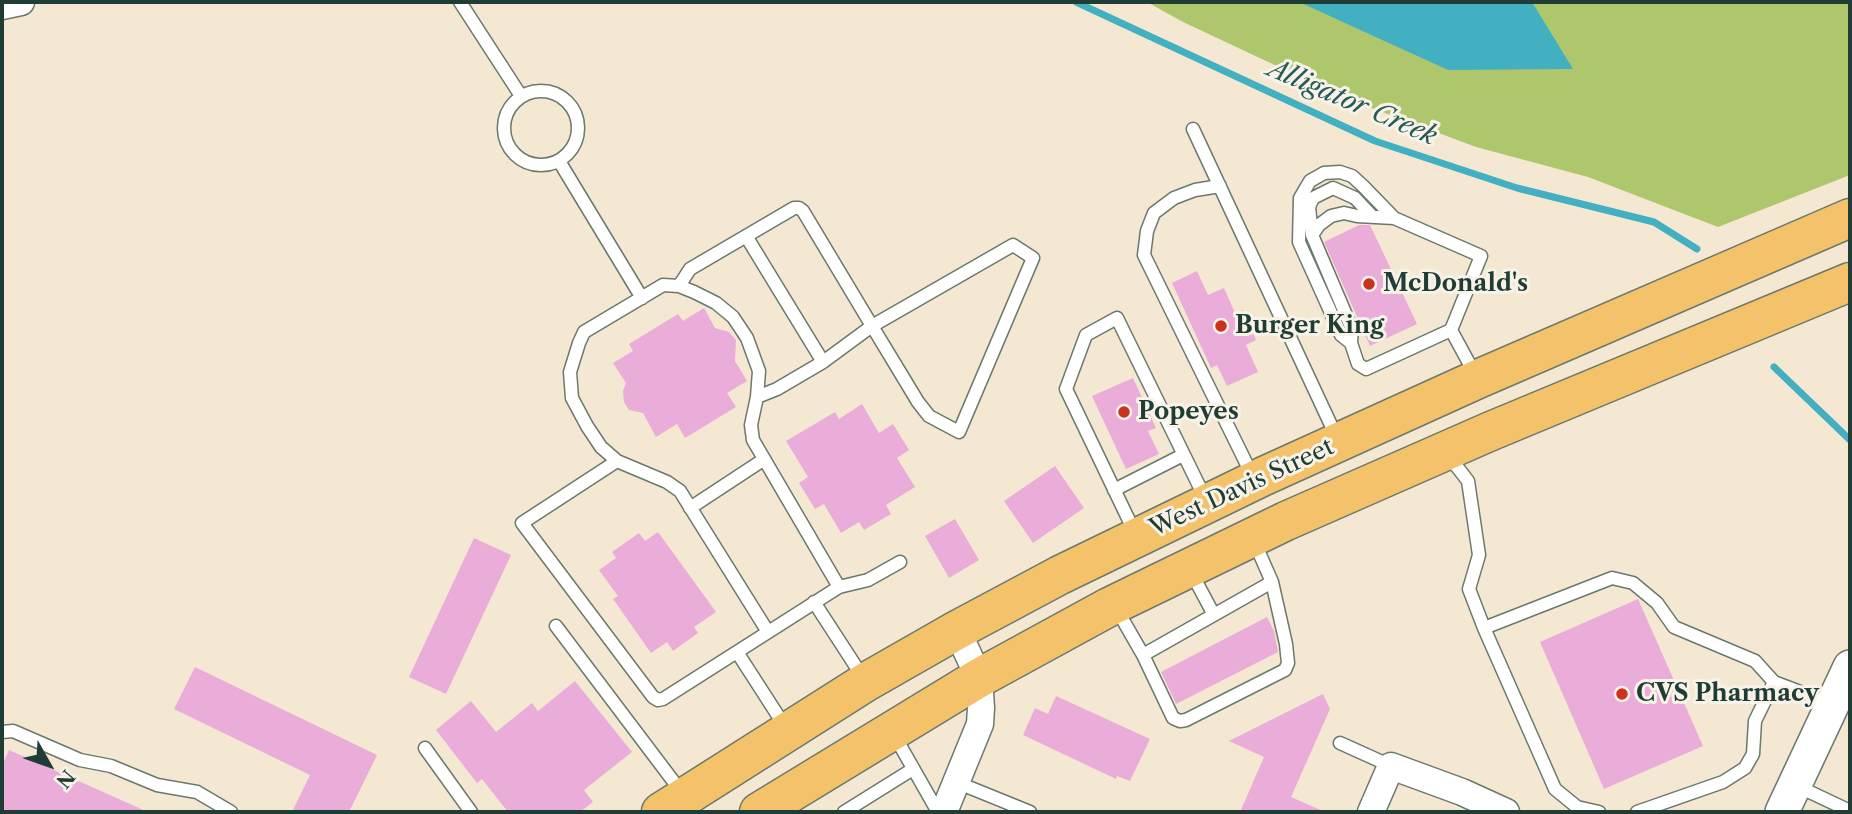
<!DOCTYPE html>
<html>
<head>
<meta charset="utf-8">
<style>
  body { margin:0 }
  #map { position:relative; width:1852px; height:814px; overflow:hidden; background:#f5e8d3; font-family:"Libre Caslon Text",serif }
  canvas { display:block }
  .frame { position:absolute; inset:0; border:4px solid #1f3d34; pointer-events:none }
  .north { position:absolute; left:14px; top:730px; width:70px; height:70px; -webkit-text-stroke:5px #f7f3e8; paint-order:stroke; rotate:130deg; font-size:19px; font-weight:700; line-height:28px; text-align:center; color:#1f3d34 }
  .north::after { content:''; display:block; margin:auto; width:24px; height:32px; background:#1f3d34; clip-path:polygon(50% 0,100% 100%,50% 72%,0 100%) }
</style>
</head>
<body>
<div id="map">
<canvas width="1852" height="814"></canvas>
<div class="frame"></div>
<div class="north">N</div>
</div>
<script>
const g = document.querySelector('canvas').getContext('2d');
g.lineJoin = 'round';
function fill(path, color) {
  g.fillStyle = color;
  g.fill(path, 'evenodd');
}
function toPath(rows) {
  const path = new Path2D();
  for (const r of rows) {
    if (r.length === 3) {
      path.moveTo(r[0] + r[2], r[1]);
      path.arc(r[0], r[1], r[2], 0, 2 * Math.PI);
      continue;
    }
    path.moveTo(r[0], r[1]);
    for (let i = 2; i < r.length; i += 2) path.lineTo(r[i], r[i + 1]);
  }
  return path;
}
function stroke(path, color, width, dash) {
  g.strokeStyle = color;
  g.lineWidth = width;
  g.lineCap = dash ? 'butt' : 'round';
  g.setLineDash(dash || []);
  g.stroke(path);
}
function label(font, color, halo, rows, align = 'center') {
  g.font = font + ' "Libre Caslon Text",serif';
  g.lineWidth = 6;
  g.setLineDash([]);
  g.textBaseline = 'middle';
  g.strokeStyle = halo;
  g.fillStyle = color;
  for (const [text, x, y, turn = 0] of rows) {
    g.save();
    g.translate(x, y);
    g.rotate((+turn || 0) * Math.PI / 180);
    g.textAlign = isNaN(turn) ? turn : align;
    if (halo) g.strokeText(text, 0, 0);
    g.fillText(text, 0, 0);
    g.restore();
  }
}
fill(toPath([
  [1147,2,1850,2,1850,175,1718,227,1588,177,1476,147,1345,98,1183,22]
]), '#afc76c');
fill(toPath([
  [1299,2,1532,2,1573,69,1448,70]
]), '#43b0c1');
stroke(toPath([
  [1076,2,1375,141,1517,188,1654,222,1697,249],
  [1774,367,1850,440]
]), '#43b0c1', 7);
fill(toPath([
  [1359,225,1370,225,1417,324,1370,346,1324,242],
  [1197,271,1208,295,1224,288,1235,313,1243,310,1256,340,1246,345,1258,372,1227,386,1217,365,1211,368,1172,283],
  [704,308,715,328,729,332,736,340,735,361,747,381,727,393,736,407,685,438,677,424,656,437,643,413,629,410,624,402,623,391,626,383,613,363,633,351,629,344,678,314,683,321],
  [1133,378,1156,428,1148,431,1159,454,1126,469,1092,396],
  [862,404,879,433,893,424,909,450,897,458,915,487,886,505,891,514,864,530,859,522,841,533,824,504,815,509,799,483,808,477,786,441,835,412,839,419],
  [1055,466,1084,508,1033,543,1004,501],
  [955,519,979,560,949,578,925,536],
  [658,532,716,612,694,627,698,633,673,651,667,642,651,653,613,599,618,596,599,570,616,558,612,552,639,533,645,541],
  [474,538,511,555,446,694,409,677],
  [1638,599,1703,746,1604,789,1540,642],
  [1267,617,1274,631,1278,652,1176,704,1161,672],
  [195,667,377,755,349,812,292,812,310,775,174,709],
  [575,681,632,752,584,790,593,802,580,812,508,812,482,779,477,783,436,730,471,701,496,732,532,703,538,711],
  [1323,694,1330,709,1291,797,1325,812,1240,812,1264,757,1229,741],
  [1056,696,1150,739,1130,781,1117,776,1116,779,1023,735,1035,708,1048,714],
  [9,750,148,812,2,812,2,766]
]), '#eaacd8');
const service = toPath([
  [460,2,521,96],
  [541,128,37],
  [1193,129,1337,438],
  [559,161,642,298],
  [1220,186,1195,190,1174,198,1154,213,1147,231,1144,255,1253,477],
  [1394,218,1363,186,1352,176,1340,172,1324,173,1310,181,1300,198,1299,242,1341,335,1351,343,1358,364,1366,369,1451,330],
  [1312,235,1309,207,1313,198,1333,188,1355,198,1372,216],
  [746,236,823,362],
  [679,286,690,269,794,208,799,208,803,211,872,326,918,402,929,416,959,432,1033,258,1013,245,872,326,823,362,777,389,757,397],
  [1351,343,1352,329,1312,235,1319,225,1331,216,1344,213,1357,216,1394,218,1481,256,1451,330,1476,376],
  [1447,454,1468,481,1479,555,1469,589,1484,628,1612,578,1633,583,1657,603,1674,627,1755,661,1774,682,1832,704],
  [617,461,522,523,653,697,658,700,663,699,839,587,868,580,900,562],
  [1114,490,1183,455],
  [690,508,763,460],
  [1136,535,1066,389,1086,335,1117,318,1206,500],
  [1191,572,1214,615],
  [814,602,864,679],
  [1116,608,1143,655,1173,718,1180,721,1186,720,1285,670,1288,663,1286,644,1272,582,1254,541],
  [556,626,683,794],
  [1484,628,1555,789,1577,807,1599,812],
  [768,632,680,491,667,482,617,461,601,447,587,426,572,398,570,372,579,343,584,332,663,285,679,286,694,292,716,303,733,317,747,338,759,371,757,397,751,425,753,440,839,587],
  [737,652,786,728],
  [1143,655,1272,582],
  [2,732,13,731,80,760,111,766,157,785,197,792,231,812],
  [893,733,938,812],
  [1340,743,1391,766],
  [425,748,471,812],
  [956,782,1030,812],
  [1797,786,1850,811],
  [844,812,913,769],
  [1637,812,1723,782,1745,768,1753,754,1755,721,1774,682]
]);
const minor = toPath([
  [2,6,21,2],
  [944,812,980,724,981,708,979,678,957,630],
  [1371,812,1391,766,1462,792,1506,812]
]);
const tertiary = toPath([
  [1782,812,1850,667]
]);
const primary = toPath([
  [661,812,866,682,957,630,1060,575,1264,476,1478,379,1850,218],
  [759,812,979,678,1109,607,1286,521,1491,431,1850,282]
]);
stroke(service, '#6a796c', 15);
stroke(minor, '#6a796c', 29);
stroke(tertiary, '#6a796c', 36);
stroke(primary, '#6a796c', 41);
stroke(service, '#fff', 12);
stroke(minor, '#fff', 26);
stroke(tertiary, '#fff', 33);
stroke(primary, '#f3c26a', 38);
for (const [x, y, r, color] of [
  [1369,284,7,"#c8321e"],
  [1221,326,7,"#c8321e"],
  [1124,412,7,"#c8321e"],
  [1622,694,7,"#c8321e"]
]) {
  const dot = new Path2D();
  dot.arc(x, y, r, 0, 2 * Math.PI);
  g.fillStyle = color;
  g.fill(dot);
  stroke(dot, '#f7f3e8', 2.5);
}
label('bold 24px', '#1f3d34', '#f7f3e8', [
  ["McDonald's",1383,284],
  ["Burger King",1235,326],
  ["Popeyes",1138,412],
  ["CVS Pharmacy",1636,694]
], 'left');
label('24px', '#1f3d34', '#f7f3e8', [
  ["West Davis Street",1242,488,-25]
]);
label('italic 26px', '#285a57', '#f7f3e8', [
  ["Alligator Creek",1352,103,23]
]);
</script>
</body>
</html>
